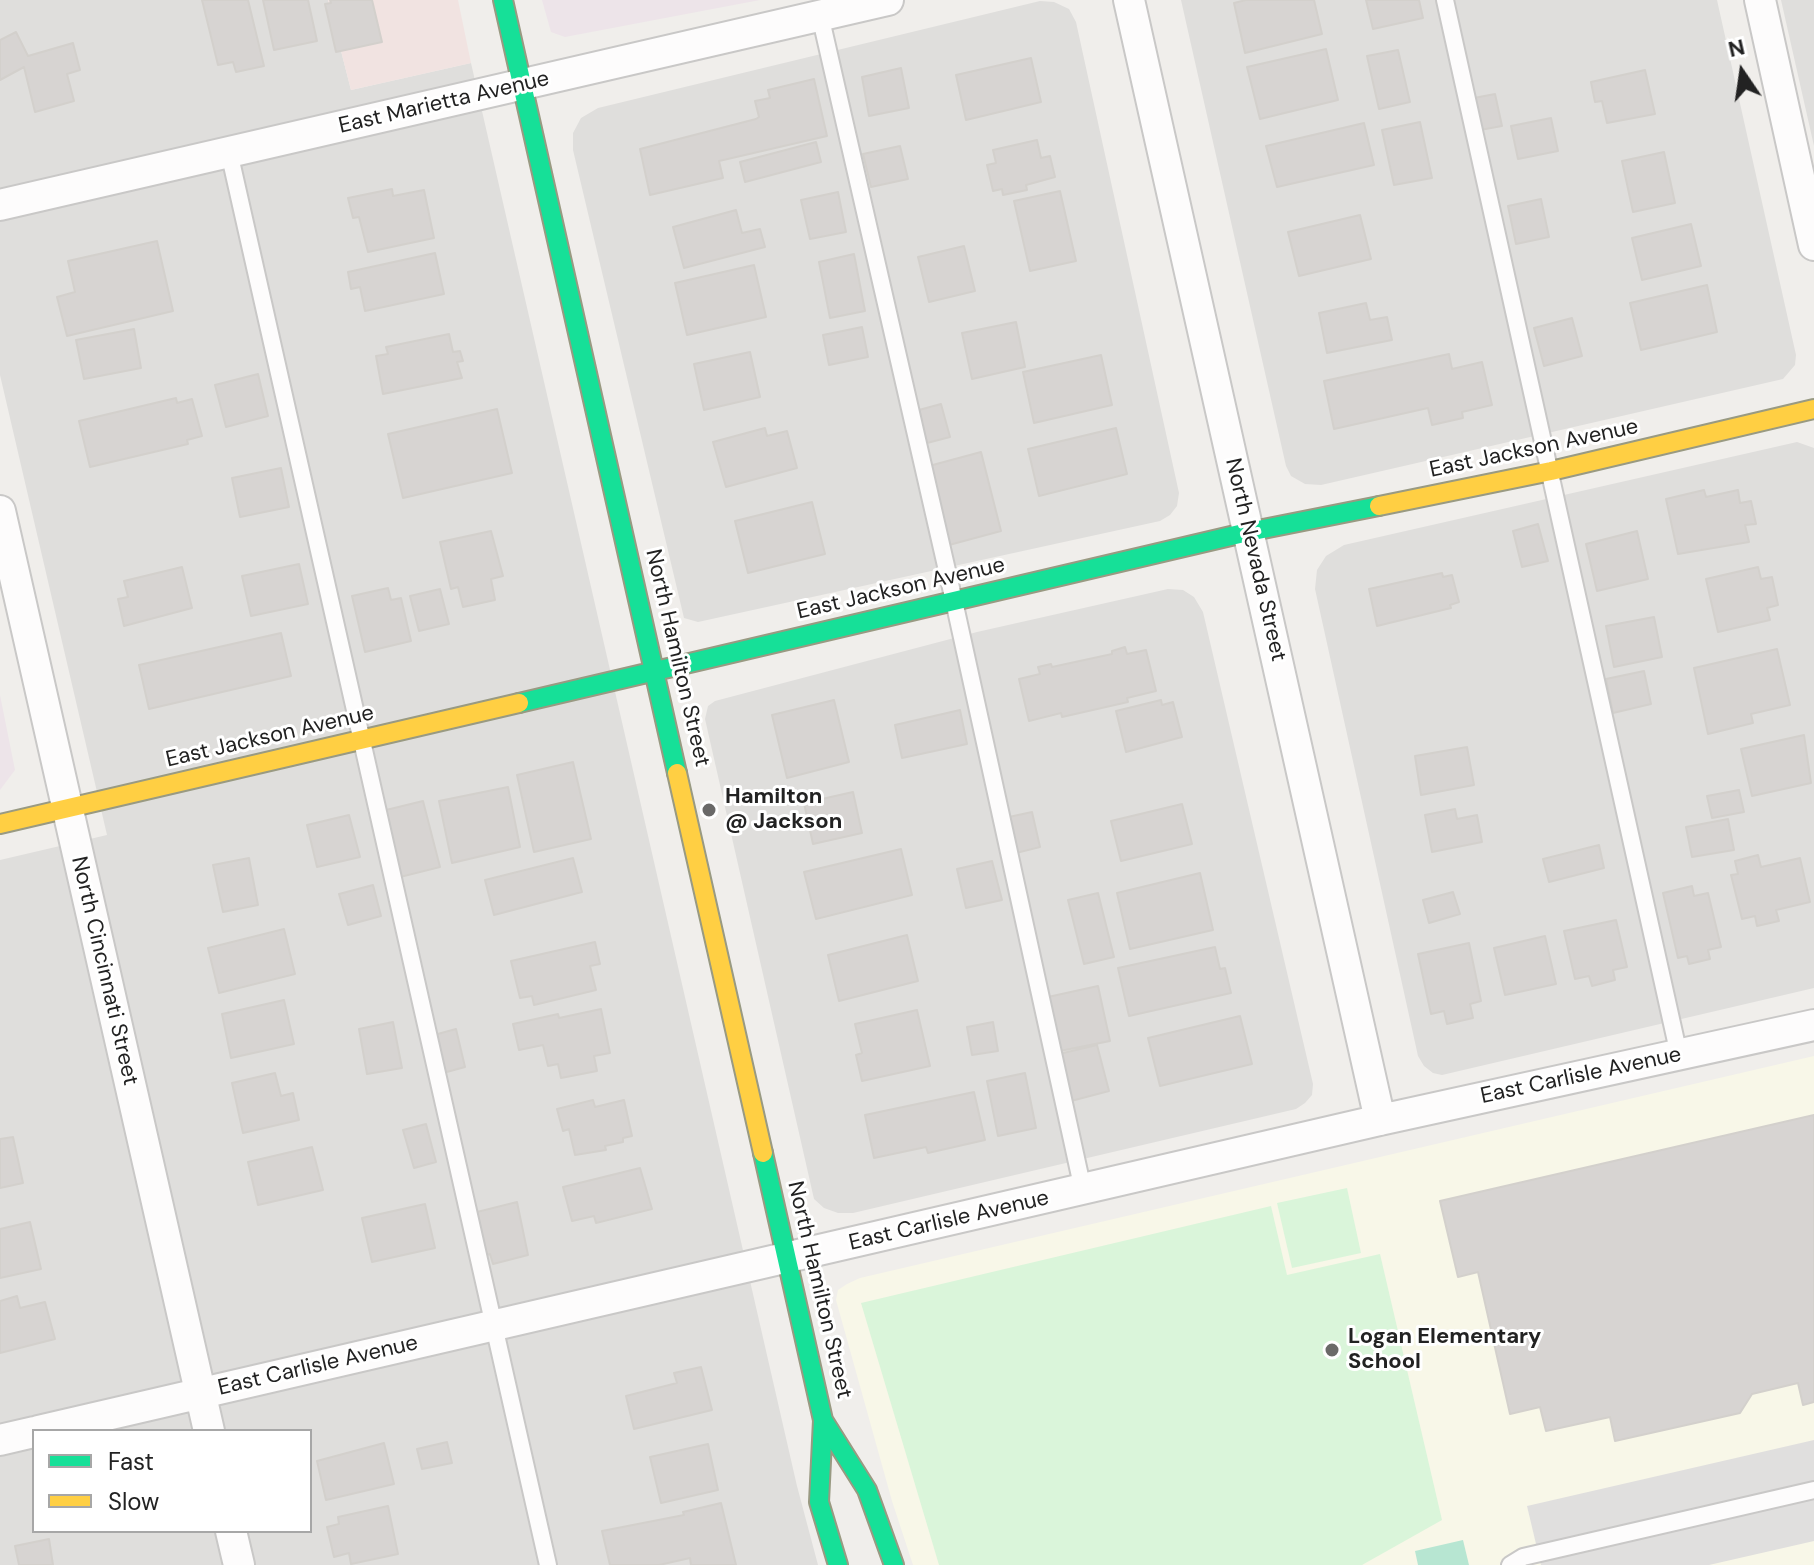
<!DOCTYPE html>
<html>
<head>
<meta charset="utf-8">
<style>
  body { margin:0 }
  #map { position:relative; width:1814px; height:1565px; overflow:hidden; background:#f0eeeb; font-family:"DM Sans",sans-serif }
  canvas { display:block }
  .legend { position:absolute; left:32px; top:1429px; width:280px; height:104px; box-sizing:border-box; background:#fff; border:2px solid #a7a7a7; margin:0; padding:10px 14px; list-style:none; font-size:24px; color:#222 }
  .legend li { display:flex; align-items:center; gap:16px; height:40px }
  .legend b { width:40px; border:2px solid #a7a7a7 }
  .north { position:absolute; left:1702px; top:32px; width:80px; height:80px; -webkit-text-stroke:6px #fff; paint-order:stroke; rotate:347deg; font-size:22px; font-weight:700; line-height:32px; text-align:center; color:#222 }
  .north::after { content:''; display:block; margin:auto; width:28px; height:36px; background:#222; clip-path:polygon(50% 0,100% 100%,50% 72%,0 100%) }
</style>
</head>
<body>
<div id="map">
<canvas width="1814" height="1565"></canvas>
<ul class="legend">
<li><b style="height:10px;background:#16e098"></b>Fast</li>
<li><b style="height:10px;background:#ffcf43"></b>Slow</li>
</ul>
<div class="north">N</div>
</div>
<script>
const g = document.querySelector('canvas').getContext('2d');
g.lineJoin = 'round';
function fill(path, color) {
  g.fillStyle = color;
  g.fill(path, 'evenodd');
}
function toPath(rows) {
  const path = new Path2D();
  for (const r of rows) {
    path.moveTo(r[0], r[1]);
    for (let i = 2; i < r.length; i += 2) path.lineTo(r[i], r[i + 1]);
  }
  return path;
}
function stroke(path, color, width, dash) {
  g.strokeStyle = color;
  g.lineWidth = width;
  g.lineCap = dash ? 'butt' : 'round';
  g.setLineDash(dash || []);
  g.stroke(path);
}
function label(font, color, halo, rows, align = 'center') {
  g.font = font + ' "DM Sans",sans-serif';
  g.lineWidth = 6;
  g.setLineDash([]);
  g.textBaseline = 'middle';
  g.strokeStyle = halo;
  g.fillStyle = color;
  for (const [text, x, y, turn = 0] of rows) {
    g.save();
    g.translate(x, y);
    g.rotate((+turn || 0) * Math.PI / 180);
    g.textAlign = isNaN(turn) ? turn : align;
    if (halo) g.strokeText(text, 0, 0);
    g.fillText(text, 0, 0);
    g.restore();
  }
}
fill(toPath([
  [0,0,328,0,351,90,471,63,797,1486,818,1565,0,1565,0,860,107,835,0,375],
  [34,1431,310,1431,310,1531,34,1531],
  [1181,0,1717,0,1796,355,1795,365,1783,379,1321,485,1305,484,1291,476,1286,466],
  [1781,0,1814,0,1814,146],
  [1040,1,1054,2,1069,9,1076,22,1179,493,1177,506,1170,515,1160,521,698,622,684,618,573,150,573,133,581,118,598,108],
  [1797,442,1814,448,1814,988,1442,1075,1433,1073,1424,1066,1418,1056,1315,589,1317,570,1326,556,1344,545],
  [1168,589,1183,590,1194,597,1203,612,1313,1084,1312,1095,1305,1103,1296,1109,853,1213,838,1213,824,1208,814,1199,705,719,708,706,715,701,977,632]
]), '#dfdedc');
fill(toPath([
  [328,0,458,0,471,63,351,90]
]), '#f1e3e1');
fill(toPath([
  [542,0,760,0,565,37,551,32],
  [0,695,15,770,0,790]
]), '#ede4e9');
fill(toPath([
  [1814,1056,1814,1565,913,1565,892,1501,836,1300,838,1290,847,1284,860,1278]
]), '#f8f7e8');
fill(toPath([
  [1347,1188,1361,1253,1292,1268,1277,1203],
  [1271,1206,1287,1275,1380,1254,1442,1520,1362,1565,939,1565,861,1303]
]), '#daf5da');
fill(toPath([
  [1463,1540,1469,1565,1418,1565,1415,1551]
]), '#b7e6d2');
fill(toPath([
  [1814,1440,1814,1541,1709,1565,1541,1565,1527,1506]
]), '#e0dfde');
const building = toPath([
  [202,0,248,0,264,66,236,72,233,62,218,65,202,0],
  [263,0,308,0,317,41,274,50,263,0],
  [330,0,372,0,382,42,336,52,325,4,331,3,330,0],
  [1246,0,1314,0,1322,34,1245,53,1234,3,1246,0],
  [1366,0,1419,0,1423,18,1373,29,1366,0],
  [16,32,28,56,73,43,80,70,67,74,74,101,35,112,24,67,0,80,0,40,16,32],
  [1326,49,1338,100,1260,119,1247,67,1326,49],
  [1398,50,1410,102,1379,109,1367,56,1398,50],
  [1031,58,1041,102,966,120,956,75,1031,58],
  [901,68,909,108,869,116,862,77,901,68],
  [1645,70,1655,114,1607,123,1602,101,1595,102,1591,82,1645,70],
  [814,79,827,136,719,161,723,178,650,195,640,149,756,119,759,117,755,101,770,98,768,90,814,79],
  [1495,94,1502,126,1480,130,1474,98,1495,94],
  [1551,118,1558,151,1518,159,1511,126,1551,118],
  [1420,122,1432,178,1394,185,1382,130,1420,122],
  [1364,123,1374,165,1277,187,1266,146,1364,123],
  [1037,140,1041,158,1050,156,1055,177,1026,185,1027,190,1003,195,1002,189,993,191,987,165,996,163,993,150,1037,140],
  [816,142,821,162,745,182,740,162,816,142],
  [900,146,908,179,871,187,863,154,900,146],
  [1664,152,1675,203,1633,212,1622,161,1664,152],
  [392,189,393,196,424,190,434,238,368,252,359,217,353,218,348,198,392,189],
  [1060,191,1076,261,1030,271,1014,201,1060,191],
  [838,192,846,232,810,239,801,200,838,192],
  [1541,199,1549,237,1516,244,1508,206,1541,199],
  [736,210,742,233,760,229,765,247,684,268,673,227,736,210],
  [1360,215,1371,259,1299,276,1288,232,1360,215],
  [1691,224,1701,266,1642,280,1632,238,1691,224],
  [157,241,173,311,67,336,57,297,75,292,68,261,157,241],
  [964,246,975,291,929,302,918,257,964,246],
  [435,253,444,294,365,311,360,287,351,289,348,272,435,253],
  [854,254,865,311,830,318,819,262,854,254],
  [754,265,766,317,687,335,675,283,754,265],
  [1707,285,1717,332,1641,350,1630,303,1707,285],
  [1366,303,1370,320,1387,317,1392,340,1327,353,1319,313,1366,303],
  [1572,318,1582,356,1544,366,1534,328,1572,318],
  [1016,322,1025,367,972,379,962,333,1016,322],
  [862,327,868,357,829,365,823,335,862,327],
  [134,329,141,368,84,379,76,340,134,329],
  [449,334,453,352,460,351,463,361,457,362,462,378,383,394,376,356,388,354,386,347,449,334],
  [750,352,760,397,704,410,694,364,750,352],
  [1449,354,1452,369,1482,362,1492,405,1462,412,1463,418,1432,425,1428,408,1334,429,1324,381,1449,354],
  [1101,355,1112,405,1034,423,1023,372,1101,355],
  [258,374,268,416,226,427,215,385,258,374],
  [176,398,177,403,192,399,202,436,187,440,188,444,90,467,79,421,176,398],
  [941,404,950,437,927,443,919,410,941,404],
  [497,409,512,473,403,498,388,434,497,409],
  [765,428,767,436,787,431,797,468,726,487,713,442,765,428],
  [1116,428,1127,474,1039,496,1028,449,1116,428],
  [981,452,1001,531,949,545,929,466,981,452],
  [281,468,289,507,240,517,232,478,281,468],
  [1704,490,1706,497,1738,490,1740,503,1751,501,1756,524,1745,525,1749,542,1678,554,1666,499,1704,490],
  [812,502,825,554,748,573,735,521,812,502],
  [1538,524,1548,561,1522,567,1513,531,1538,524],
  [491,531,503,576,491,579,495,600,463,607,458,587,451,589,440,542,491,531],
  [1637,531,1648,579,1597,591,1586,544,1637,531],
  [299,564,308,604,251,616,242,576,299,564],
  [182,567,192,608,124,626,118,599,128,597,124,581,182,567],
  [1758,567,1761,579,1772,577,1778,605,1767,608,1770,620,1718,632,1706,579,1758,567],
  [1442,573,1443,577,1452,575,1459,602,1450,605,1451,608,1377,626,1369,589,1442,573],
  [388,588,391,600,401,598,411,641,365,652,352,596,388,588],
  [440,589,449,624,419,631,410,596,440,589],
  [1654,617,1662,657,1614,667,1606,626,1654,617],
  [281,633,291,676,149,709,139,665,281,633],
  [1125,647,1127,654,1146,650,1156,691,1127,698,1128,702,1062,717,1061,713,1029,721,1019,679,1040,674,1038,667,1051,664,1052,667,1112,654,1112,651,1125,647],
  [1777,649,1790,705,1751,714,1753,723,1708,734,1694,668,1777,649],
  [1644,671,1651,704,1613,713,1606,679,1644,671],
  [834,700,849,762,787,778,772,715,834,700],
  [1161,700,1162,705,1173,702,1182,737,1126,752,1116,711,1161,700],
  [960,710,967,744,902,758,895,725,960,710],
  [1804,735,1811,783,1752,796,1741,749,1804,735],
  [1467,747,1474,785,1421,795,1415,756,1467,747],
  [573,762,591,839,534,852,517,775,573,762],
  [508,787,520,847,452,863,439,801,508,787],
  [1739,790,1744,812,1712,818,1707,796,1739,790],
  [853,792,862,833,813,844,804,803,853,792],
  [423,801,440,867,400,877,382,811,423,801],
  [1182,804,1192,844,1121,861,1111,821,1182,804],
  [1455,809,1457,819,1477,815,1482,842,1432,852,1425,815,1455,809],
  [1032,812,1040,847,1016,853,1009,817,1032,812],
  [349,815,360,857,317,867,307,825,349,815],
  [1728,819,1734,850,1692,857,1686,827,1728,819],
  [1599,845,1604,868,1549,882,1543,859,1599,845],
  [901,849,912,895,816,919,804,872,901,849],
  [1758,855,1761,867,1800,858,1810,902,1776,910,1779,921,1757,926,1755,916,1742,919,1731,875,1738,874,1735,861,1758,855],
  [249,858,258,905,223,912,213,865,249,858],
  [573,858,582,892,494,915,485,880,573,858],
  [992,861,1002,900,966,908,957,869,992,861],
  [1200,873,1213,930,1130,949,1117,893,1200,873],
  [373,885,381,916,348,925,339,894,373,885],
  [1692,886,1694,896,1708,893,1721,947,1708,950,1710,959,1689,964,1687,956,1678,958,1663,893,1692,886],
  [1453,892,1460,914,1429,923,1423,900,1453,892],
  [1098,893,1114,957,1084,964,1068,900,1098,893],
  [1616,920,1627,967,1613,970,1615,980,1592,986,1589,976,1575,979,1564,931,1616,920],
  [284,929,295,974,219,993,208,948,284,929],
  [907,935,918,981,839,1001,828,955,907,935],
  [1545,936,1556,984,1505,995,1494,948,1545,936],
  [595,942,600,964,590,966,596,990,534,1005,532,996,520,998,511,961,595,942],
  [1469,943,1481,1001,1470,1004,1473,1018,1447,1024,1444,1011,1431,1014,1418,954,1469,943],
  [1215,947,1220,969,1225,968,1231,993,1129,1016,1118,968,1215,947],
  [1098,986,1110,1041,1060,1051,1048,997,1098,986],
  [284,1000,294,1044,231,1058,222,1014,284,1000],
  [601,1009,610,1053,594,1056,597,1071,561,1078,558,1064,548,1066,543,1045,519,1050,513,1024,558,1014,559,1018,601,1009],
  [917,1010,930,1066,862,1081,856,1055,862,1053,855,1024,917,1010],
  [1240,1016,1252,1064,1160,1086,1148,1038,1240,1016],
  [393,1022,402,1068,367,1074,359,1029,393,1022],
  [993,1022,998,1051,972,1055,967,1027,993,1022],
  [456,1029,465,1067,443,1073,434,1035,456,1029],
  [1097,1045,1109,1091,1071,1101,1059,1054,1097,1045],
  [275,1073,281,1096,293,1093,299,1120,243,1133,232,1083,275,1073],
  [1025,1073,1036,1128,998,1136,987,1081,1025,1073],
  [974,1092,985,1140,928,1153,926,1147,874,1158,865,1115,974,1092],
  [593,1100,595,1107,624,1100,632,1136,623,1138,623,1142,605,1146,606,1150,575,1155,569,1129,563,1131,557,1109,593,1100],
  [1814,1115,1814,1402,1803,1405,1798,1383,1752,1394,1740,1413,1615,1441,1610,1417,1546,1431,1540,1407,1510,1414,1478,1272,1458,1277,1440,1201,1814,1115],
  [426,1124,436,1162,414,1168,403,1130,426,1124],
  [13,1137,23,1183,0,1188,0,1139,13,1137],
  [312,1147,323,1190,258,1205,248,1162,312,1147],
  [640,1168,652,1209,596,1223,594,1216,572,1221,563,1187,640,1168],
  [517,1202,528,1255,493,1264,490,1254,487,1255,477,1212,517,1202],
  [425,1204,435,1248,372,1262,362,1218,425,1204],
  [30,1222,41,1269,0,1278,0,1229,30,1222],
  [17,1296,20,1308,45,1302,55,1339,0,1353,0,1301,17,1296],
  [701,1367,712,1410,634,1429,626,1396,677,1383,674,1373,701,1367],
  [447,1442,452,1463,422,1469,417,1449,447,1442],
  [384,1443,394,1484,326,1500,317,1461,384,1443],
  [708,1444,718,1490,661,1503,650,1457,708,1444],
  [721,1503,736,1565,691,1565,690,1558,659,1565,610,1565,602,1531,684,1515,683,1512,721,1503],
  [388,1506,398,1554,351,1564,349,1553,334,1557,327,1527,339,1524,338,1517,388,1506],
  [49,1539,53,1565,19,1565,15,1546,49,1539]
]);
fill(building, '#d7d4d2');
stroke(building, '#d3d0cc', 2);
const lane = toPath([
  [1445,0,1679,1055],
  [820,15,954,601,1083,1190],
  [229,152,548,1565],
  [1510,1565,1523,1557,1814,1490]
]);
const street = toPath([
  [1129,0,1380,1120],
  [1760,0,1814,245],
  [0,205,888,0],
  [0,511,209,1431],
  [38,1431,1380,1120,1814,1025],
  [0,1440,34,1432],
  [231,1531,239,1565]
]);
const fast = toPath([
  [503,0,677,773],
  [519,703,1248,532,1379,506],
  [763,1153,823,1420,819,1502,838,1565],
  [823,1420,867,1490,894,1565]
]);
const slow = toPath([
  [1379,506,1551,471,1814,409],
  [677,773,763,1153],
  [0,824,519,703]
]);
stroke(lane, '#c9c8c7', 20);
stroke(street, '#c9c8c7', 34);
stroke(fast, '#999a82', 22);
stroke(slow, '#999a82', 22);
stroke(lane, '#fdfcfc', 16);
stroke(street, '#fdfcfc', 30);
stroke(fast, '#16e098', 18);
stroke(slow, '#ffcf43', 18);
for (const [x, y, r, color] of [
  [709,810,8,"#6a6968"],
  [1332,1350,8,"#6a6968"]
]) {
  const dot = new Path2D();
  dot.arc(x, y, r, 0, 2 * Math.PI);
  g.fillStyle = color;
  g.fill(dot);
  stroke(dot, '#fff', 3);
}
label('22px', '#222', '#fff', [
  ["East Marietta Avenue",444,103,-13],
  ["East Jackson Avenue",1534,449,-12],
  ["North Nevada Street",1255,560,77],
  ["East Jackson Avenue",901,589,-13],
  ["North Hamilton Street",677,658,77],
  ["East Jackson Avenue",270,737,-13],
  ["North Cincinnati Street",104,971,77],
  ["East Carlisle Avenue",1581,1076,-12],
  ["East Carlisle Avenue",949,1221,-13],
  ["North Hamilton Street",819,1290,77],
  ["East Carlisle Avenue",318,1366,-13]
]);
label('bold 22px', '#222', '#fff', [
  ["Hamilton",725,797],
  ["@ Jackson",725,822],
  ["Logan Elementary",1348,1337],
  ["School",1348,1362]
], 'left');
</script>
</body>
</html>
